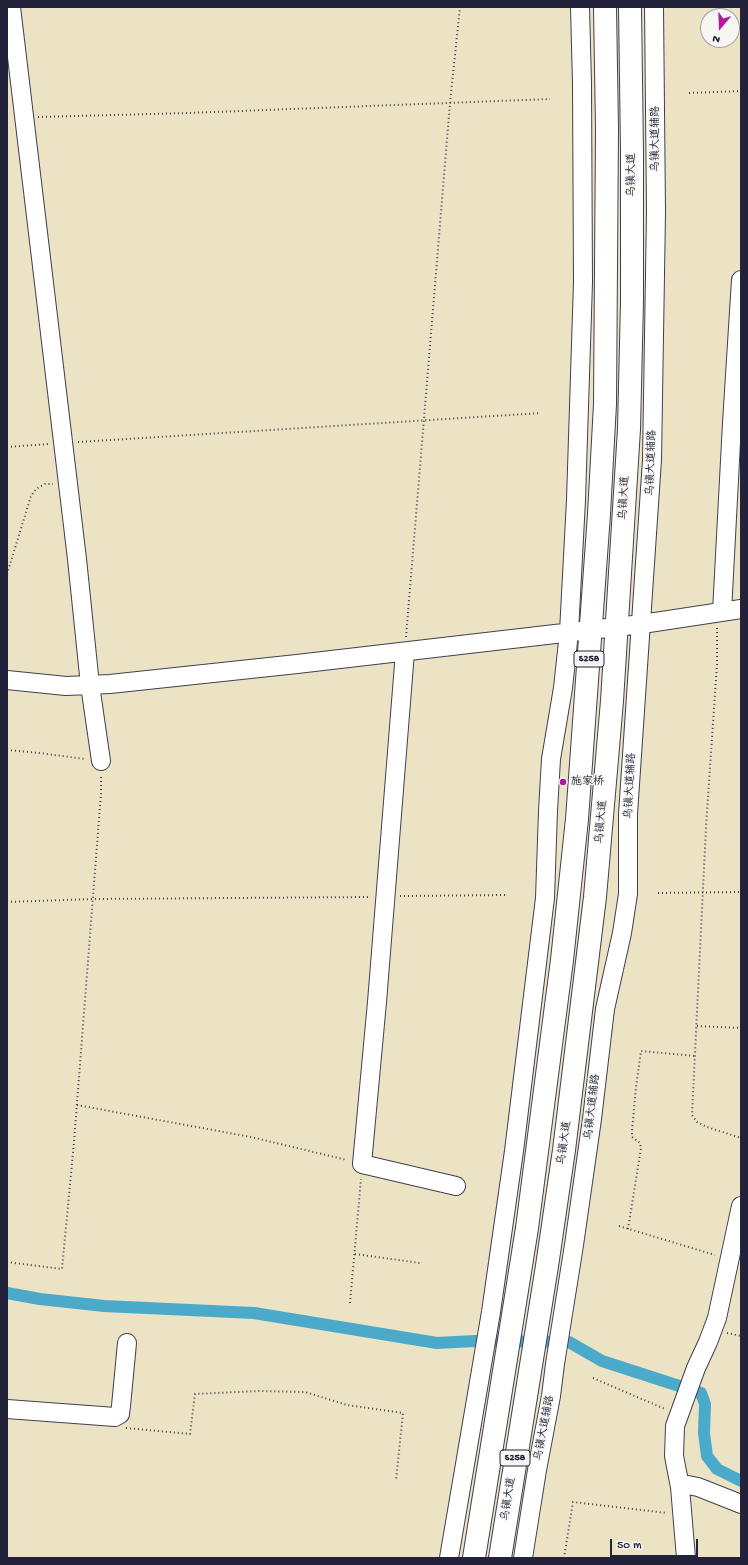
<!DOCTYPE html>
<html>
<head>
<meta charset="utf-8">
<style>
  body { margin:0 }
  #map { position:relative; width:748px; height:1565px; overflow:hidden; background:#ece3c4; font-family:"Gochi Hand",sans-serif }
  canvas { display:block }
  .frame { position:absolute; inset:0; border:8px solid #22223b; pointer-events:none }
  .north { position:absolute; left:700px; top:8px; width:40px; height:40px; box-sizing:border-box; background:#f6f6f2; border:1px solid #a1a1a9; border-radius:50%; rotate:199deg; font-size:11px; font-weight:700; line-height:16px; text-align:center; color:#22223b }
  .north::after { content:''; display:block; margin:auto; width:14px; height:18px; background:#b5179e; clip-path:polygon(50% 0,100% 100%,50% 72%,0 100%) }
  .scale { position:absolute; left:610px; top:1539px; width:88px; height:18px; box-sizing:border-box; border:2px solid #22223b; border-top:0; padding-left:5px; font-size:12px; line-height:14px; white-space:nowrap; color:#22223b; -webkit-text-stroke:3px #f6f6f2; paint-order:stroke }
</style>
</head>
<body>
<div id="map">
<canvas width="748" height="1565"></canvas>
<div class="frame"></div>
<div class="north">N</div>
<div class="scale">50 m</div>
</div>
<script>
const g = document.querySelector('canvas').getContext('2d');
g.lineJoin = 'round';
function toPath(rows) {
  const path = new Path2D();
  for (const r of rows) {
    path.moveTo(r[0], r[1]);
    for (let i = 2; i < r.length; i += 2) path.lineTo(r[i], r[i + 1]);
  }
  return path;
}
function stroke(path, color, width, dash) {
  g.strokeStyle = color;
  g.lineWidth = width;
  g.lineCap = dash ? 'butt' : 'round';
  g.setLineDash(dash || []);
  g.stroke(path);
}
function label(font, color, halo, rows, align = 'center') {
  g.font = font + ' "Gochi Hand","LXGW WenKai TC",sans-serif';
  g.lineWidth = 3;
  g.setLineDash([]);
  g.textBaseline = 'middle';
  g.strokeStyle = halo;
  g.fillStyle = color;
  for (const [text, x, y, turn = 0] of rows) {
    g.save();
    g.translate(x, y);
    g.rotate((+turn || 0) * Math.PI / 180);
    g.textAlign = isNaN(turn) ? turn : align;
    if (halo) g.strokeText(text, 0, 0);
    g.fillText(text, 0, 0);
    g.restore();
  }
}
stroke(toPath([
  [7,1293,40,1299,104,1306,254,1313,437,1343,474,1341,569,1342,602,1361,701,1393,705,1404,704,1433,707,1456,717,1469,741,1481]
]), '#4baaca', 12);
const minor = toPath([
  [11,7,77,559,90,685,101,761],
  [722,612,732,423,741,280],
  [405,652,377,1002,362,1164,456,1186],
  [7,680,66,686,110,684,297,664,555,634,642,624,741,609],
  [7,1409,115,1417,120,1414,121,1406,127,1343],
  [680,1487,688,1485,698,1487,741,1504],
  [449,1558,491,1312,514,1151,545,898,548,811,551,759,563,688,569,632,576,500,583,282,582,84,580,7],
  [523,1558,537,1470,551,1396,555,1364,574,1245,592,1119,605,1009,622,933,628,894,628,814,652,460,656,212,654,7],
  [686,1558,680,1487,674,1456,675,1426,696,1368,708,1342,717,1318,741,1206]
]);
const major = toPath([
  [474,1558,527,1228,562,960,577,819,599,514,605,404,607,129,605,7],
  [500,1558,547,1266,564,1150,595,897,612,701,629,429,632,301,632,152,630,7]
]);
stroke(minor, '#403f50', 20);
stroke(major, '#403f50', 24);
stroke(toPath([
  [689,93,741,91],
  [38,117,188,113,550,99],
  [78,442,541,413],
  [7,447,49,444],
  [7,574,31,496,36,489,45,484,53,484],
  [717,628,717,664,706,827,692,1115,697,1122,707,1127,741,1138],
  [406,637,450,103,460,7],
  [7,750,39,753,85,759],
  [658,893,741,892],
  [400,896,508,895],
  [7,902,93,899,371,897],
  [697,1026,741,1028],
  [77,1105,251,1137,347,1160],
  [619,1226,715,1255],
  [628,1229,641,1148,640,1143,632,1137,632,1131,636,1087,641,1051,695,1056],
  [355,1254,420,1263],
  [7,1262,62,1269,74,1142,101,793,101,775],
  [350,1303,361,1179],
  [727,1333,741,1336],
  [593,1378,665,1409],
  [126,1428,190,1434,195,1394,259,1391,305,1392,347,1405,403,1413,396,1480],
  [564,1558,573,1502,667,1513]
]), '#403f50', 2, [1, 3]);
stroke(minor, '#fff', 18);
stroke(major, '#fff', 22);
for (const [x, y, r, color] of [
  [563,782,4,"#b5179e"]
]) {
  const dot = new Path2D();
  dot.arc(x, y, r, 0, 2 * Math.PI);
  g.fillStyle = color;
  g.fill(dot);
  stroke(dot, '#f6f6f2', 1.5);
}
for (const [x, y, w] of [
  [589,659,30],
  [515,1458,30]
]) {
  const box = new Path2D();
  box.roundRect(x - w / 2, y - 8, w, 16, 3);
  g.fillStyle = '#f6f6f2';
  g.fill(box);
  stroke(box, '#22223b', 1);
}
label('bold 10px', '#22223b', null, [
  ["S258",589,659],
  ["S258",515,1458]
]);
label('11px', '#22223b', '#f6f6f2', [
  ["乌镇大道辅路",656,139,-90],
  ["乌镇大道",632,175,-90],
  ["乌镇大道辅路",652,463,-88],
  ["乌镇大道",625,498,-87],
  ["乌镇大道辅路",631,786,-87],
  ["乌镇大道",602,822,-85],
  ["乌镇大道辅路",593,1107,-83],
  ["乌镇大道",565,1143,-82],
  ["乌镇大道辅路",545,1428,-79],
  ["乌镇大道",509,1499,-81]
]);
label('11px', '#22223b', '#f6f6f2', [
  ["施家桥",571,782]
], 'left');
</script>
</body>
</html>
